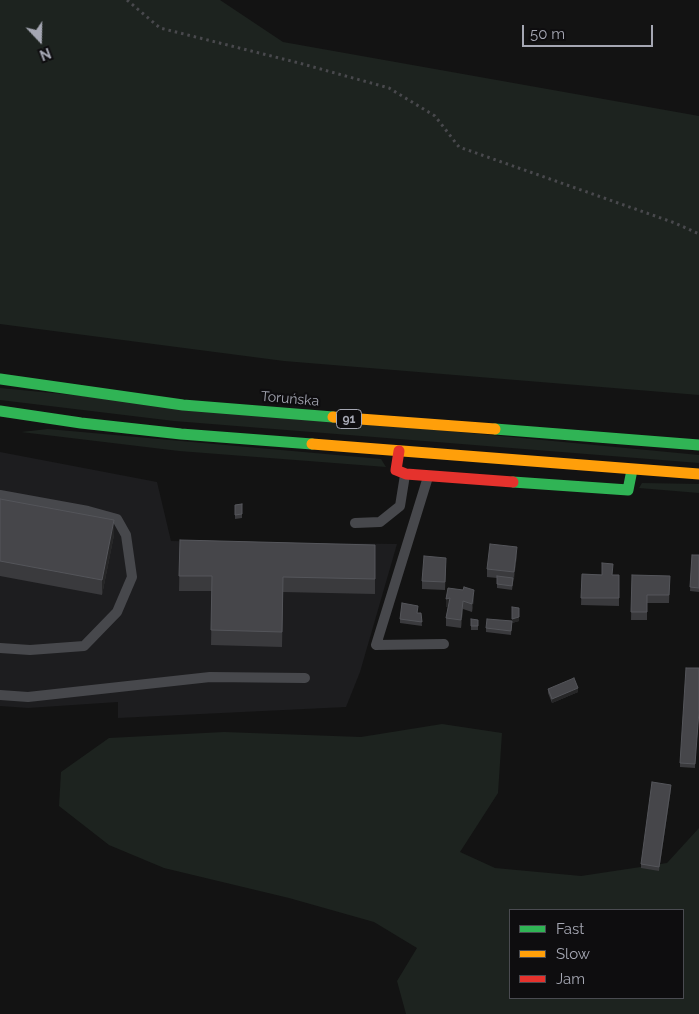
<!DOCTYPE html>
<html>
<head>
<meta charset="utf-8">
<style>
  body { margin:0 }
  #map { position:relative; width:699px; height:1014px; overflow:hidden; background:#131313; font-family:Raleway,sans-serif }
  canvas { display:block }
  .legend { position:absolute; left:509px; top:909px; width:175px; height:90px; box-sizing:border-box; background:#0e0d0f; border:1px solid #4a4b51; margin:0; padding:6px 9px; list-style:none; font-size:15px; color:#a5a7b3 }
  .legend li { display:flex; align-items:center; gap:10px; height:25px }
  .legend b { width:25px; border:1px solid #4a4b51 }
  .north { position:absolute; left:15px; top:15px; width:50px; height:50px; -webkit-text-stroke:4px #0e0d0f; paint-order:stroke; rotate:159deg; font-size:14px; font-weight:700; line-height:20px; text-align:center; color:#a5a7b3 }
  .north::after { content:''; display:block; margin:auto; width:18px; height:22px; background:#a5a7b3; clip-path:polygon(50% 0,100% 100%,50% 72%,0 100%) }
  .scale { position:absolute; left:522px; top:25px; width:131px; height:22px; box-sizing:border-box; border:2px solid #a5a7b3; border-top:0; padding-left:6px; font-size:15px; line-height:18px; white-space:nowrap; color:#a5a7b3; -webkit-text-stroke:4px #0e0d0f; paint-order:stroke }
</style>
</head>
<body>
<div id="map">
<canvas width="699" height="1014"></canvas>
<ul class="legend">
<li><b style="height:6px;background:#30b455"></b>Fast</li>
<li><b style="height:6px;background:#ff9f0a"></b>Slow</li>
<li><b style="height:6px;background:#e5322d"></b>Jam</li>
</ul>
<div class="north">N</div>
<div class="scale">50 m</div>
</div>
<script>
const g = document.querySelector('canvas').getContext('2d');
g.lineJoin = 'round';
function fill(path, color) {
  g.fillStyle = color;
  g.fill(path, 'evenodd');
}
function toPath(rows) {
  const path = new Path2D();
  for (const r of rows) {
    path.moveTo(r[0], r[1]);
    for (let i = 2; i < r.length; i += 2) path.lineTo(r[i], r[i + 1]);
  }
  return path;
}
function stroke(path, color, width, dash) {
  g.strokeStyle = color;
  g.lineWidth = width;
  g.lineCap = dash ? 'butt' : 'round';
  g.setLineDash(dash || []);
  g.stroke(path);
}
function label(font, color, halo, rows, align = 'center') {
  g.font = font + ' Raleway,sans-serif';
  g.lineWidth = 4.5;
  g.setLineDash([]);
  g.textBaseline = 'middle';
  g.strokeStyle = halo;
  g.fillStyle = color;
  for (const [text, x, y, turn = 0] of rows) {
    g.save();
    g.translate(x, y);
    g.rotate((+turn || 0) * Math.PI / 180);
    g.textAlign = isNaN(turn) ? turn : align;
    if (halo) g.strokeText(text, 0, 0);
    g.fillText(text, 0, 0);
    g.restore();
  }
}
fill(toPath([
  [0,452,157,482,171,541,397,544,360,672,346,707,118,718,118,702,28,708,0,706]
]), '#1d1d1f');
fill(toPath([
  [0,0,220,0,283,42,699,116,699,395,284,361,0,324],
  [0,388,699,455,699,463,174,421,0,400],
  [48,429,381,459,386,467,179,451,21,432],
  [642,483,699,484,699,493,639,488],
  [442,724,502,733,498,793,460,852,495,868,581,876,667,863,699,828,699,1014,406,1014,397,981,417,948,374,922,289,898,164,868,109,845,59,806,61,772,109,738,224,732,361,737],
  [510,910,683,910,683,998,510,998]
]), '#1d231f');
stroke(toPath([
  [127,0,160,28,299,63,389,88,435,116,459,147,675,223,699,234]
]), '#49494d', 3, [2.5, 4]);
stroke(toPath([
  [428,477,376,645,444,644],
  [0,495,88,511,117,519,126,535,132,577,117,612,84,646,30,650,0,648],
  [355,523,380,522,400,506,405,475],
  [0,695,28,697,210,677,305,678]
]), '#47484c', 10);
stroke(toPath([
  [0,379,183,405,333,417],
  [0,411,81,423,181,434,312,444],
  [495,429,699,445],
  [513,482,628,490,632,470]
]), '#30b455', 11);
stroke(toPath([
  [333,417,495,429],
  [312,444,699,474]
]), '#ff9f0a', 11);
stroke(toPath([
  [399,451,396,470,406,474,513,482]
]), '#e5322d', 11);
fill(toPath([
  [0,499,114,535,102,595,0,576],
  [242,504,242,518,235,519,235,505],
  [180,540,375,545,375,594,283,592,282,647,211,645,212,591,179,591],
  [517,555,512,590,497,588,497,578,487,577,487,569],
  [692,555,699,555,699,592,690,591],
  [446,565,445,590,422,589,422,581],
  [582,574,619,575,619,606,581,605],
  [632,575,670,576,669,603,647,603,647,620,631,620],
  [474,598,472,612,463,609,461,628,446,626,446,618,448,606,446,607,446,599],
  [418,613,421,613,422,626,400,623,400,619],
  [471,619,478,620,478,630,471,630],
  [512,621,519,621,512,623,512,622,511,635,486,632,486,628],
  [699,668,695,768,680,767,680,763],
  [548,689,578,692,552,703,548,693],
  [671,789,659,871,641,868,641,864]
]), '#3a3a3d');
fill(toPath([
  [114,520,114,535,102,595,102,580],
  [517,547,517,555,514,580,514,572],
  [474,590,474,598,472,612,472,604],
  [450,598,450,606,446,607,446,599],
  [463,601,463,609,461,628,461,620],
  [519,617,519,621,512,623,512,619],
  [578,688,578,692,552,703,552,699],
  [671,785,671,789,659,871,659,867]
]), '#262627');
const building = toPath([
  [0,499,114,520,102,580,0,561,0,499],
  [242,504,242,514,235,515,235,505,242,504],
  [180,540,375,545,375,579,283,577,282,632,211,630,212,576,179,576,180,540],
  [490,544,517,547,514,572,487,569,490,544],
  [692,555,699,555,699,588,690,587,692,555],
  [424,556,446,558,445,582,422,581,424,556],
  [602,563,613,564,612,575,619,575,619,598,581,598,582,574,602,575,602,563],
  [632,575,670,576,669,595,647,595,647,612,631,612,632,575],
  [497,576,513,578,512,586,497,584,497,576],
  [464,587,474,590,472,604,463,601,461,620,446,618,450,598,446,599,448,588,463,590,464,587],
  [402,603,418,606,417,613,421,613,422,622,400,619,402,603],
  [512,607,519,608,519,617,512,619,512,607],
  [471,619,478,620,478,626,471,626,471,619],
  [487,619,512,621,511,631,486,628,487,619],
  [686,668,699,668,699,711,695,764,680,763,686,668],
  [574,678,578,688,552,699,548,689,574,678],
  [652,782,671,785,659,867,641,864,652,782]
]);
fill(building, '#46464a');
stroke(building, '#54555a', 1);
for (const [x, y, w] of [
  [349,419,25]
]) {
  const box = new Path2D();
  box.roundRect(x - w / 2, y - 9.5, w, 19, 4);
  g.fillStyle = '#0e0d0f';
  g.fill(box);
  stroke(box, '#a5a7b3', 1);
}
label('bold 12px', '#a5a7b3', null, [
  ["91",349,419]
]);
label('14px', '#a5a7b3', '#0e0d0f', [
  ["Toruńska",290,399,5]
]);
</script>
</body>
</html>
